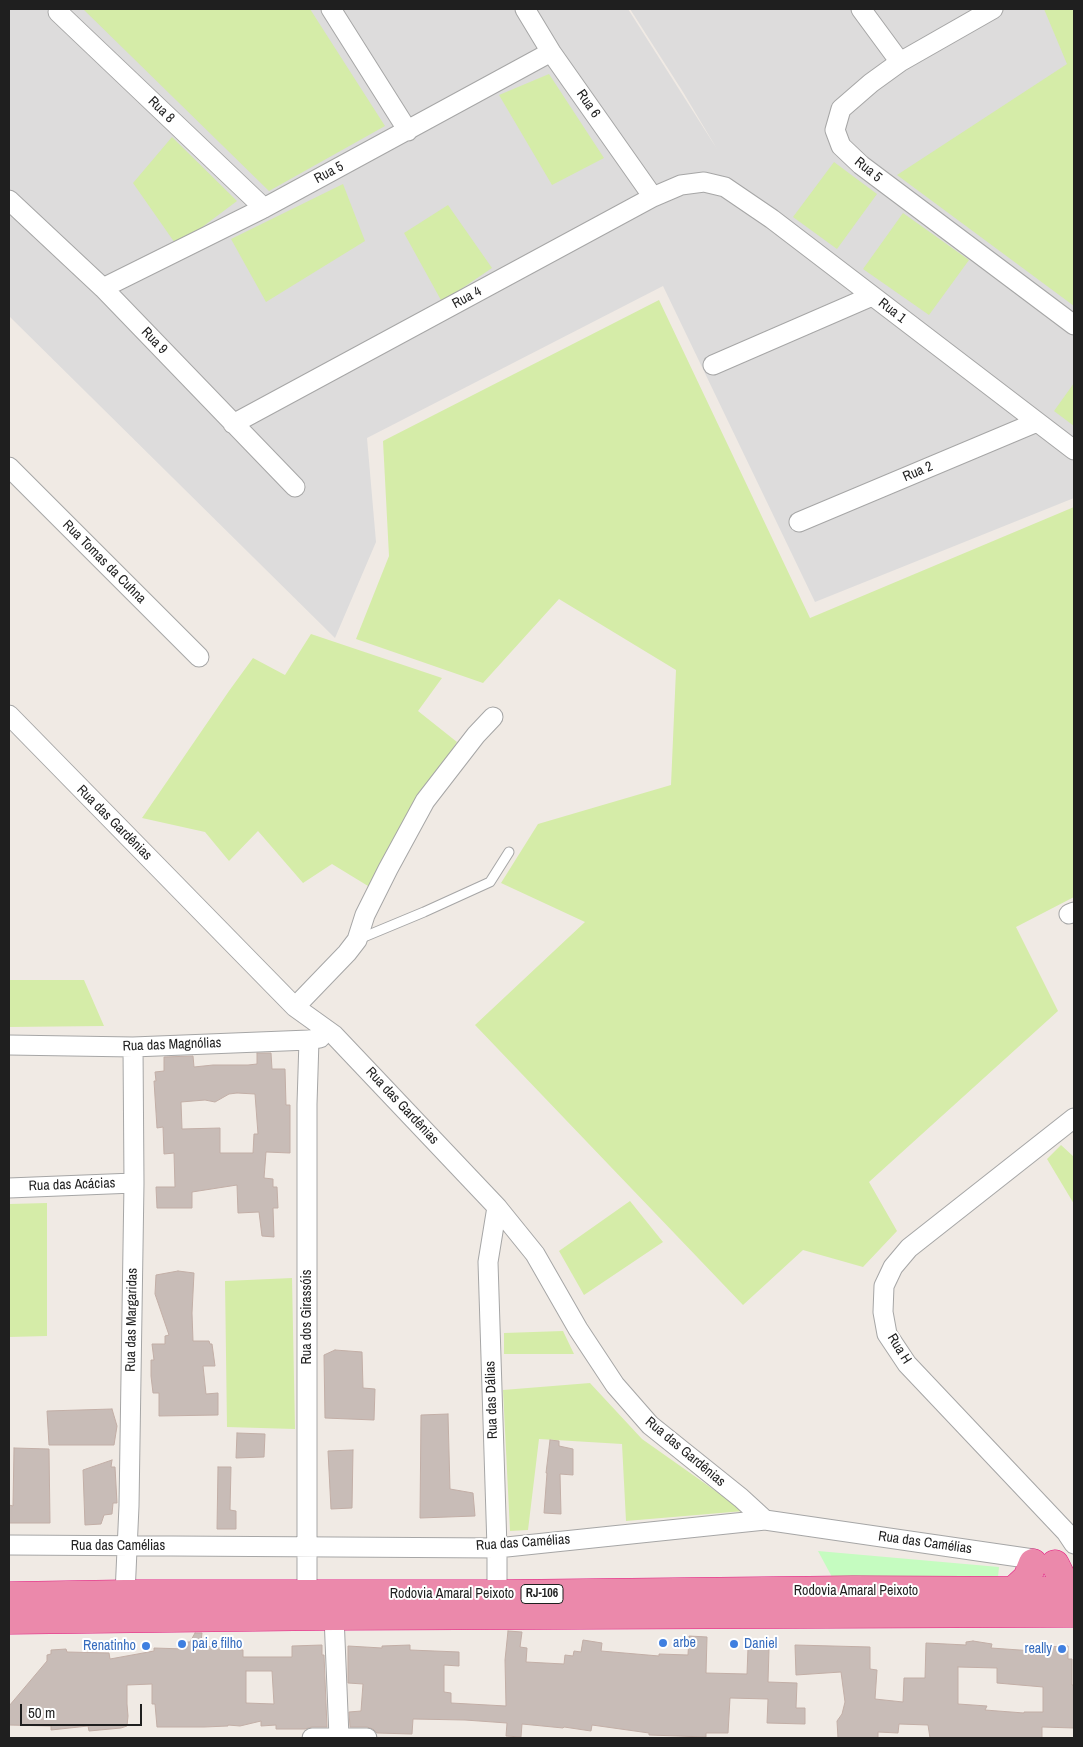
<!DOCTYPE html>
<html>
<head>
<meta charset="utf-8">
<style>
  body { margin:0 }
  #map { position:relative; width:1083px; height:1747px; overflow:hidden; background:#f0eae4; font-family:"Archivo Narrow",sans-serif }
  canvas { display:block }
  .frame { position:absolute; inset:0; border:10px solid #1f1f1f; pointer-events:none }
  .scale { position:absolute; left:20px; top:1704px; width:122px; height:22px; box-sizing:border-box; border:2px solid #1f1f1f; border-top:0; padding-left:6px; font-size:15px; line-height:18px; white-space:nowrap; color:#1f1f1f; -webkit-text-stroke:4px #fff; paint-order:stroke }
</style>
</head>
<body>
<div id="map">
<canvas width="1083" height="1747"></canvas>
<div class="frame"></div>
<div class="scale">50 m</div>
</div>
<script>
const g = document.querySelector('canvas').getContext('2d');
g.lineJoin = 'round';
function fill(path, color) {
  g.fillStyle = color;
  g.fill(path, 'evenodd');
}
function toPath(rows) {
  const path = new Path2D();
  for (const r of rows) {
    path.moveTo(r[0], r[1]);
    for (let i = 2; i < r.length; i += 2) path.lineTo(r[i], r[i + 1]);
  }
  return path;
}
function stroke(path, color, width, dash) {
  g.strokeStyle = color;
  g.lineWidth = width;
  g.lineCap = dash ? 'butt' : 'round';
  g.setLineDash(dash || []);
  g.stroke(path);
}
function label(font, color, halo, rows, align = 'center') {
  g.font = font + ' "Archivo Narrow",sans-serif';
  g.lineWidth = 4;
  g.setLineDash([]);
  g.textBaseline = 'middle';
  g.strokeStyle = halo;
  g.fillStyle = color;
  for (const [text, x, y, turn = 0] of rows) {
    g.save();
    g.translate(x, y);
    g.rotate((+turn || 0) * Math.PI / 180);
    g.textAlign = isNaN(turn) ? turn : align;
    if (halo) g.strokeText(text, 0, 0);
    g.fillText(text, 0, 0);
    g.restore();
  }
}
fill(toPath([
  [9,9,628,9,717,149,683,92,630,9,1074,9,1074,498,815,602,663,286,367,438,376,542,335,638,9,316]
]), '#dddcdc');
fill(toPath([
  [83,9,310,9,385,126,269,191],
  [1044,9,1074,9,1074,306,897,175,1067,64],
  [549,74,604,158,552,185,499,95],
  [172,137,237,201,177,246,133,183],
  [834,162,877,194,837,249,793,217],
  [343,184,365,241,266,302,231,239],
  [448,205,492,268,442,302,404,233],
  [903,213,969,260,929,315,863,269],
  [659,300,810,618,1074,507,1074,897,1016,927,1058,1011,869,1182,897,1231,863,1267,803,1250,743,1305,475,1025,585,922,501,883,538,824,671,785,676,670,559,599,483,683,356,639,389,556,383,441],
  [1074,383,1074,426,1054,411],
  [311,634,442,678,418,711,457,742,368,886,332,864,303,883,258,831,229,861,205,832,142,818,229,691,253,658,285,675],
  [9,980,84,980,104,1026,9,1027],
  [1061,1145,1074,1157,1074,1204,1047,1159],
  [630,1201,663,1242,584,1295,559,1251],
  [47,1203,47,1336,9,1337,9,1204],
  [292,1278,295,1429,227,1427,225,1281],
  [563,1331,574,1354,504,1354,504,1333],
  [590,1383,642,1439,744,1511,626,1521,622,1444,539,1439,528,1530,510,1531,503,1390]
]), '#d5eca8');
fill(toPath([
  [818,1551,999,1567,998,1577,832,1577]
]), '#c5fcc0');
const building = toPath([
  [257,1053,271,1053,272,1069,285,1069,286,1105,290,1105,290,1153,266,1152,264,1178,273,1179,273,1187,277,1187,278,1208,273,1208,274,1237,262,1236,259,1212,238,1213,237,1185,192,1192,192,1208,157,1208,156,1187,175,1187,174,1153,164,1154,163,1127,157,1128,154,1081,156,1081,155,1072,164,1071,164,1057,193,1056,194,1067,213,1065,248,1065,257,1064,257,1053],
  [237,1093,255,1094,258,1134,254,1134,253,1153,220,1153,220,1128,182,1129,181,1102,205,1100,215,1102,229,1094,237,1093],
  [178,1271,194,1273,192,1313,193,1341,209,1341,210,1344,212,1344,215,1366,203,1366,206,1394,218,1393,218,1415,159,1416,159,1393,153,1393,151,1376,151,1360,154,1360,152,1344,165,1344,165,1336,169,1335,155,1294,156,1275,178,1271],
  [335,1350,362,1352,363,1388,375,1389,374,1420,325,1418,324,1355,335,1350],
  [112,1409,117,1426,114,1445,49,1445,47,1411,112,1409],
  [448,1414,450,1489,473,1493,475,1516,420,1518,421,1415,448,1414],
  [237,1433,265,1434,264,1457,236,1458,237,1433],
  [550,1440,559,1441,559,1446,573,1449,573,1475,560,1474,561,1514,544,1513,547,1473,546,1473,550,1440],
  [14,1448,49,1449,50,1523,9,1523,9,1505,13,1506,14,1448],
  [353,1450,352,1508,331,1509,328,1451,353,1450],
  [112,1460,111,1467,115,1467,117,1503,113,1503,112,1514,104,1515,101,1524,85,1525,83,1470,112,1460],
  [218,1467,231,1467,230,1510,236,1511,236,1529,217,1529,218,1467],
  [508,1631,522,1632,520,1647,527,1648,526,1662,564,1664,565,1655,573,1656,574,1651,581,1652,583,1640,602,1643,601,1651,659,1656,659,1654,688,1655,689,1636,707,1637,706,1673,747,1674,748,1648,769,1649,768,1682,797,1683,796,1708,805,1708,805,1724,767,1723,768,1699,730,1698,728,1733,706,1733,706,1737,649,1735,649,1733,592,1725,591,1731,564,1727,563,1728,522,1724,521,1737,506,1736,507,1723,465,1720,413,1719,412,1734,377,1733,373,1729,367,1727,350,1727,349,1712,361,1711,363,1684,348,1683,348,1646,382,1648,382,1646,410,1645,410,1650,459,1652,459,1666,444,1665,444,1692,451,1693,451,1703,506,1706,505,1660,508,1631],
  [195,1633,202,1633,201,1642,204,1643,204,1646,243,1650,243,1657,292,1657,292,1646,322,1645,322,1655,324,1655,327,1727,312,1727,305,1729,276,1729,276,1725,261,1726,261,1721,240,1726,228,1725,228,1726,204,1727,157,1727,155,1704,152,1704,152,1684,127,1685,127,1704,128,1716,127,1726,121,1728,89,1731,88,1726,51,1730,51,1726,9,1725,9,1706,47,1661,47,1655,51,1654,51,1650,66,1649,67,1652,109,1653,110,1659,154,1651,154,1648,185,1649,185,1642,190,1642,195,1633],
  [246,1671,272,1671,274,1704,246,1703,246,1671],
  [973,1641,992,1644,991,1648,1034,1651,1046,1651,1045,1647,1068,1646,1068,1659,1072,1659,1072,1685,1074,1685,1074,1728,1042,1727,1042,1738,930,1738,928,1725,899,1724,898,1733,878,1732,878,1738,838,1738,837,1721,842,1714,845,1702,841,1672,796,1675,795,1645,870,1647,870,1669,877,1670,875,1699,903,1702,904,1678,925,1678,926,1643,966,1645,966,1642,973,1641],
  [958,1667,997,1668,997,1683,1043,1687,1043,1712,1024,1712,1024,1713,985,1710,987,1706,958,1704,958,1667]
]);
fill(building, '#c8bcb7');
stroke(building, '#c2aea6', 1);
const lane = toPath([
  [359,939,424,912,490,882,509,852]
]);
const street = toPath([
  [331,9,408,131],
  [525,9,551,52,653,197],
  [861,9,900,62],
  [993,9,900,62,871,83,841,109,835,130,841,146,861,165,1074,325],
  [58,12,264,208],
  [9,200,103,288,295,487],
  [103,288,264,208,551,52],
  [713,365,872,296],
  [233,424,653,197,681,185,704,182,725,187,772,219,1074,450],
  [9,467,199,657],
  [799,522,1037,422],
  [9,715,295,1007,334,1035,497,1207,535,1254,578,1329,615,1385,650,1425,741,1498,765,1520],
  [1069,914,1074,912],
  [295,1007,347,953,357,940,365,915,388,869,425,801,476,735,493,717],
  [9,1045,133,1047,309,1040,320,1038],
  [1074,1118,909,1248,893,1267,884,1286,883,1312,887,1334,907,1364,1066,1532,1074,1544],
  [9,1188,134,1183],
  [9,1545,497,1548,765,1520,1033,1559],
  [125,1594,129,1506,134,1183,133,1047],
  [307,1594,307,1104,309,1040],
  [497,1594,497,1548,488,1262,497,1207],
  [334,1616,339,1737],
  [312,1738,367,1738]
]);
const highway = toPath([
  [1055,1564,1062,1578,1074,1587],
  [1013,1591,1027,1578,1033,1563],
  [9,1596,125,1594,497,1594,853,1590,1074,1591],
  [9,1620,334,1616,1074,1613]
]);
stroke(lane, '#a6a6a6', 11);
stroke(street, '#a6a6a6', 21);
stroke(highway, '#e31c81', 29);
stroke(lane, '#fff', 9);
stroke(street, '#fff', 19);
stroke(highway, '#eb89ab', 28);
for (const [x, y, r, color] of [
  [663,1643,5,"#3f7fe0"],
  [182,1644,5,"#3f7fe0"],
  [734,1644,5,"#3f7fe0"],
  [146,1646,5,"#3f7fe0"],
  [1062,1649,5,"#3f7fe0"]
]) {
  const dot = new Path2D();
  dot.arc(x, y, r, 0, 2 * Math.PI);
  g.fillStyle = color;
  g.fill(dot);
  stroke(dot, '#fff', 2);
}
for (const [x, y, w] of [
  [542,1594,42]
]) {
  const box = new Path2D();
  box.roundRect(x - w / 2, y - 9.5, w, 19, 4);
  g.fillStyle = '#fff';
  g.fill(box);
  stroke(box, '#1f1f1f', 1);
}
label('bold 12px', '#1f1f1f', null, [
  ["RJ-106",542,1594]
]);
label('14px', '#1f1f1f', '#fff', [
  ["Rua 6",588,104,55],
  ["Rua 8",161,110,44],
  ["Rua 5",868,170,39],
  ["Rua 5",329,173,-28],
  ["Rua 4",467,298,-28],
  ["Rua 1",892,311,38],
  ["Rua 9",154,341,46],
  ["Rua 2",918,472,-23],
  ["Rua Tomas da Cuhna",104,562,45],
  ["Rua das Gardênias",114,823,45],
  ["Rua das Magnólias",172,1045,-2],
  ["Rua das Gardênias",402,1106,47],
  ["Rua das Acácias",72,1185,-2],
  ["Rua dos Girassóis",307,1317,-90],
  ["Rua das Margaridas",132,1320,-89],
  ["Rua H",899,1349,58],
  ["Rua das Dálias",492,1400,-92],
  ["Rua das Gardênias",685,1452,40],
  ["Rua das Camélias",523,1543,-4],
  ["Rua das Camélias",925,1543,8],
  ["Rua das Camélias",118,1546],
  ["Rodovia Amaral Peixoto",856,1591],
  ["Rodovia Amaral Peixoto",452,1594]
]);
label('14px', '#366cbe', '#fff', [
  ["arbe",673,1643],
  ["pai e filho",192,1644],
  ["Daniel",744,1644],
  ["Renatinho",136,1646,"right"],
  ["really",1052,1649,"right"]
], 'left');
</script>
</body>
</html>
